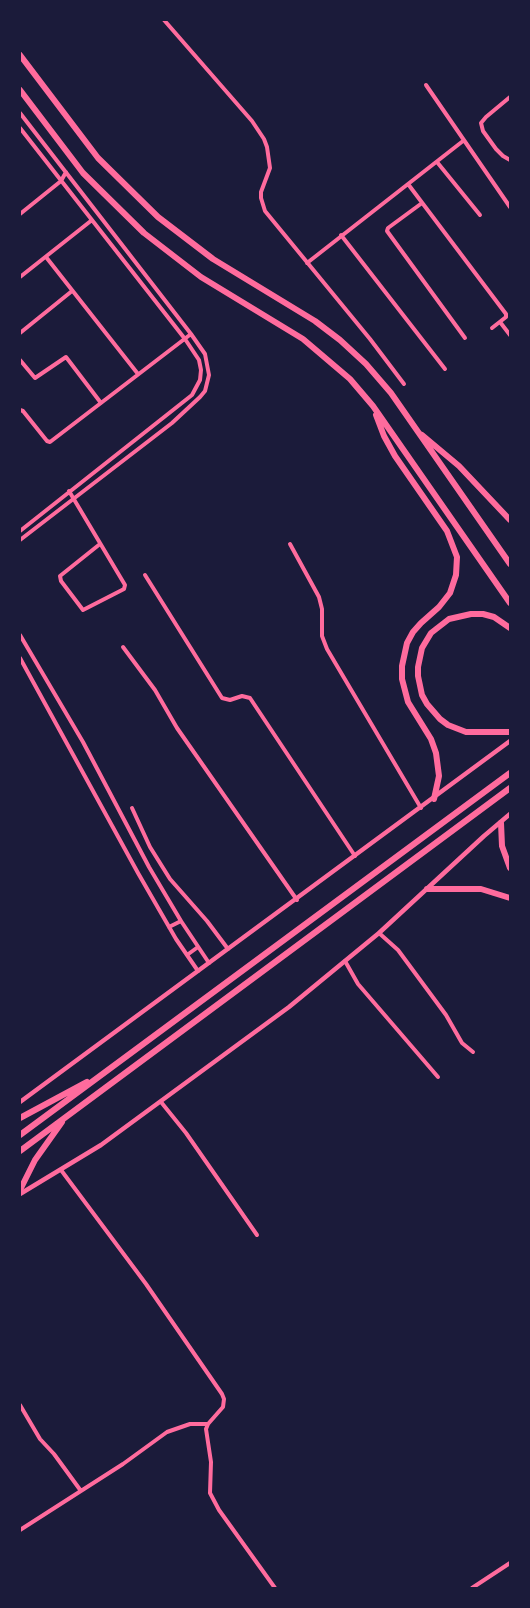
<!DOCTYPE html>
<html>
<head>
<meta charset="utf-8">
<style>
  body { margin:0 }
  #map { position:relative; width:530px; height:1608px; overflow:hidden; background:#1b1b3a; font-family:Roboto,sans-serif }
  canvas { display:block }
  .frame { position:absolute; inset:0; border:21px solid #1b1b3a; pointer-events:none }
</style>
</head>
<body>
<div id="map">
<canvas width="530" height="1608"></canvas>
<div class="frame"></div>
</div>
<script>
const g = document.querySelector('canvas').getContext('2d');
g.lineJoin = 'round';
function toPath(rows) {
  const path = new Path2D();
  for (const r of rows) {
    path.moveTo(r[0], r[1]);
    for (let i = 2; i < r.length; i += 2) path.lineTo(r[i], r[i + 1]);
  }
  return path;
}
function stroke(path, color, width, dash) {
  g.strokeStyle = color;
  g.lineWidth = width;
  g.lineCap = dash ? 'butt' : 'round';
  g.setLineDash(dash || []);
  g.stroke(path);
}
stroke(toPath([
  [164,20,252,121,264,139,267,147,270,168,261,192,261,198,265,211,370,339,404,384],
  [426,85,510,207],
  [510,97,486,117,481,123,483,131,496,149,503,156,510,160],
  [20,113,191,334,205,354,209,375,205,391,200,397,172,423,20,540],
  [20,128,185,339,199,360,201,370,200,380,192,395,20,531],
  [437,162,480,215],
  [408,184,506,314,506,317,492,328],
  [422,203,388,228,387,231,465,338],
  [20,214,61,181,66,172],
  [341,235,445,369],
  [46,257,138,374],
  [307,263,463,141],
  [20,277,92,220],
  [500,322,510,335],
  [20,333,72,291],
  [20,360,35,378,66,357,101,403],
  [20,410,23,411,47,441,50,442,191,334],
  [69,491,125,585,124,589,83,610,61,581,60,576,100,544],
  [290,544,319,597,322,609,322,636,327,649,421,808],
  [145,575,222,698,230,700,242,696,250,698,355,856],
  [20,635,83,742,149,867,181,921,209,963],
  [123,647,155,690,177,728,297,900],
  [20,658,138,873,176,939,198,971],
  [132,808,150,847,170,879,207,921,228,949],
  [169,927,181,921],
  [379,933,398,950,446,1015,462,1043,473,1052],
  [187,955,198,947],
  [345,961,358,984,438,1077],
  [161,1102,186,1133,257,1235],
  [61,1170,146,1284,222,1394,224,1399,223,1407,208,1424,206,1429,211,1462,210,1493,219,1510,275,1588],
  [20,1405,40,1439,54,1454,81,1491],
  [20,1530,123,1464,167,1432,190,1424,208,1424],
  [472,1588,510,1563]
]), '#ff6b9d', 4);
stroke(toPath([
  [20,1102,510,741],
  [20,1194,101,1145,289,1007,379,933,484,836,510,814]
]), '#ff6b9d', 4.5);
stroke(toPath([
  [20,55,98,158,158,217,213,259,315,321,340,340,366,364,391,393,510,564],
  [20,90,83,173,144,233,201,277,303,339,350,379,373,406,510,603],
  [376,415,384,436,395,456,447,531,457,557,456,575,450,593,439,607,421,623,413,632,407,643,402,666,402,679,408,702,431,739,436,753,439,776,434,799],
  [422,435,459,466,510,520],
  [510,628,494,617,483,614,471,614,449,619,431,633,422,648,418,667,418,676,422,695,427,704,440,719,448,725,466,732,510,732],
  [501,823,502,846,510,868],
  [427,889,481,889,510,898]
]), '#ff6b9d', 6);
stroke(toPath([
  [20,1118,87,1082],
  [20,1135,510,773],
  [20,1151,510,788],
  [20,1190,35,1160,62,1122]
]), '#ff6b9d', 6);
</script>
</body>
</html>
